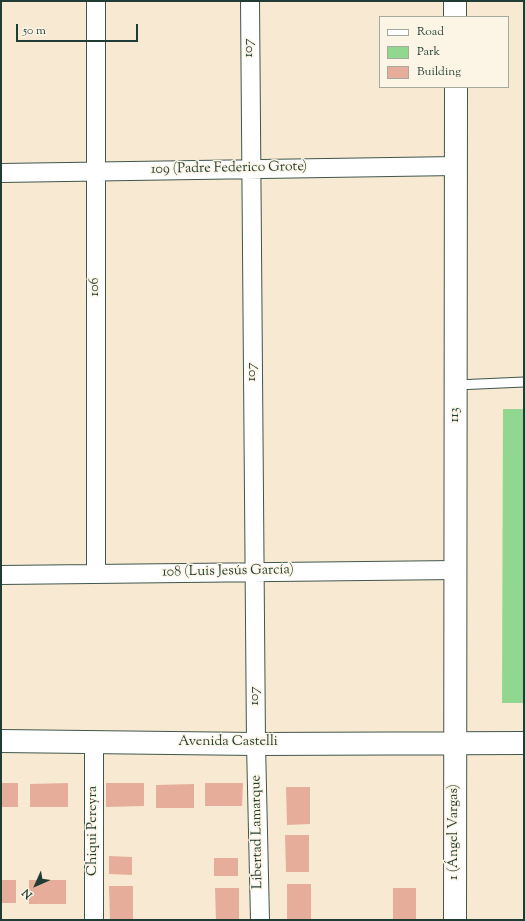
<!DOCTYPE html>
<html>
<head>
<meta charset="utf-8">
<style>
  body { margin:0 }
  #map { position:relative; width:525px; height:921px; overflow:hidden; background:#f8e9d2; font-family:"Sorts Mill Goudy",serif }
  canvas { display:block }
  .frame { position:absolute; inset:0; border:2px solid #1f3d34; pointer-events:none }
  .legend { position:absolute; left:379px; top:16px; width:130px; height:72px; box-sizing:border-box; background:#fcf5e5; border:1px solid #a4ab9e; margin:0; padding:5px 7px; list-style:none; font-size:12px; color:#1f3d34 }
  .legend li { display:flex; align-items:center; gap:8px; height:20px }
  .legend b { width:20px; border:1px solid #a4ab9e }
  .north { position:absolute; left:16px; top:865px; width:40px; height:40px; -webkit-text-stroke:3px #fcf5e5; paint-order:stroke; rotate:225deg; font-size:11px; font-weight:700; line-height:16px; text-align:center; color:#1f3d34 }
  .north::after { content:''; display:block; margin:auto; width:14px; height:18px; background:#1f3d34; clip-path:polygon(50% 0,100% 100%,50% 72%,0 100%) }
  .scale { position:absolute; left:16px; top:24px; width:122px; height:18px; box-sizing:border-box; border:2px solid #1f3d34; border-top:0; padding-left:5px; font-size:12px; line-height:14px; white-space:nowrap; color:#1f3d34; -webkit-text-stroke:3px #fcf5e5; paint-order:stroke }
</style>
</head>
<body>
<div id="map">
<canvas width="525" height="921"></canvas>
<div class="frame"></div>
<ul class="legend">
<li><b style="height:5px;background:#fff"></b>Road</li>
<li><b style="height:11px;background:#92d790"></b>Park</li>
<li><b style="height:11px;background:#e6ae9a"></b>Building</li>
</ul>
<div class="north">N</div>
<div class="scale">50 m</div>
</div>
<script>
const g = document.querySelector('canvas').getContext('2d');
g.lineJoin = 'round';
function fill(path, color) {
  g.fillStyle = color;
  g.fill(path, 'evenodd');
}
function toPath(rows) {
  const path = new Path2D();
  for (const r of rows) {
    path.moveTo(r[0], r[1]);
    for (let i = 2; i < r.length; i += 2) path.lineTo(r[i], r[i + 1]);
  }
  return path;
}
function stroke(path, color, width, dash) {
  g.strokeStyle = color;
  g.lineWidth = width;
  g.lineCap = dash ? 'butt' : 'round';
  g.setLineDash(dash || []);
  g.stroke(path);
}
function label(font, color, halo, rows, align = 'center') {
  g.font = font + ' "Sorts Mill Goudy",serif';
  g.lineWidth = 3;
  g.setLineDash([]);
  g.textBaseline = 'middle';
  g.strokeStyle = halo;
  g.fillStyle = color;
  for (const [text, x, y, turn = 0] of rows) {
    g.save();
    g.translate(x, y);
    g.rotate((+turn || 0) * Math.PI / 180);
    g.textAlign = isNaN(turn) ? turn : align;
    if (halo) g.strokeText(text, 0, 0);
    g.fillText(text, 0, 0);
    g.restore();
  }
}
fill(toPath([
  [503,409,524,409,524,703,502,703]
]), '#92d790');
fill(toPath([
  [1,783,18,783,18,807,1,807],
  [68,783,68,807,30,807,30,784],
  [106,783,144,783,144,806,106,807],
  [205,783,243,783,242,806,205,806],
  [194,784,194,808,156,808,156,785],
  [286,787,310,787,310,824,287,825],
  [285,835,309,835,309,872,286,872],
  [109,856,132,857,132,875,109,874],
  [214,858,238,858,238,876,214,876],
  [1,880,16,880,16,903,1,903],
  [29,880,66,880,66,904,29,904],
  [287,884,311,884,311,920,287,920],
  [109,886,133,886,133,920,110,920],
  [215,888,239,888,239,920,216,920],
  [393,888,416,888,416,920,393,920]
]), '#e6ae9a');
const lane = toPath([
  [456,385,524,382]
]);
const street = toPath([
  [250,1,256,744,260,920],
  [1,173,456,166],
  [96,574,96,1],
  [1,575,456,570],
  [94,742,94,920]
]);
const secondary = toPath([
  [455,1,455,17],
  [1,741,256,744,524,743],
  [455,920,456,87]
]);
stroke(lane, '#40574c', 11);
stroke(street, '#40574c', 20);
stroke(secondary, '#40574c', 24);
stroke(lane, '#fff', 9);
stroke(street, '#fff', 18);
stroke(secondary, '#fff', 22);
label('14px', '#1f3d34', '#fcf5e5', [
  ["107",250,48,-90],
  ["109 (Padre Federico Grote)",229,169,-1],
  ["106",96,287,-90],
  ["107",253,372,-90],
  ["113",456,415,-90],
  ["108 (Luis Jesús García)",228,572,-1],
  ["107",256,696,-90],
  ["Avenida Castelli",228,743],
  ["Chiqui Pereyra",94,831,-90],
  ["Libertad Lamarque",258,832,-91],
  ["1 (Ángel Vargas)",455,832,-90]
]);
</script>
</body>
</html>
